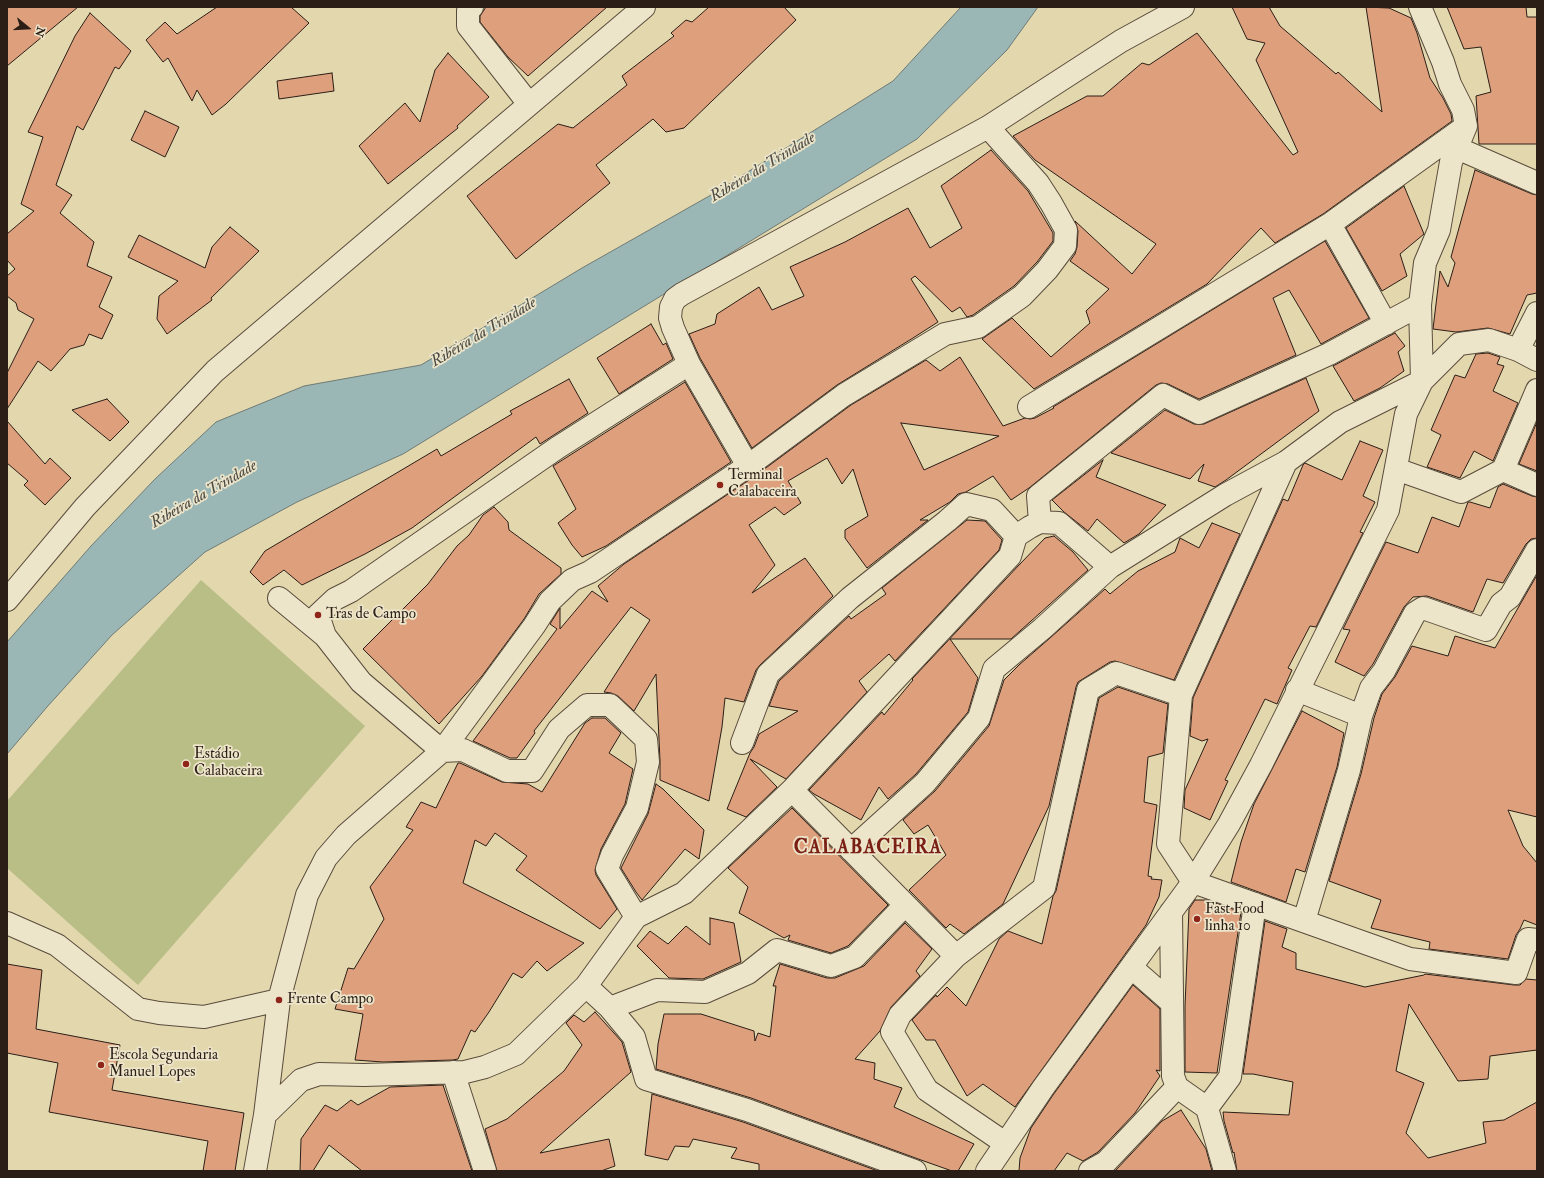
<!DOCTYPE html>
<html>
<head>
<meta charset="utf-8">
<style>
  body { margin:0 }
  #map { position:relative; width:1544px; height:1178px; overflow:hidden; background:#e3d7ad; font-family:"IM FELL Double Pica",serif }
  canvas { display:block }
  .frame { position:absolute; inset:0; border:8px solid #2b1e17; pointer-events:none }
  .north { position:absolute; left:8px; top:8px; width:40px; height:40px; -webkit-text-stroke:3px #ede5ca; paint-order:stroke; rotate:108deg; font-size:11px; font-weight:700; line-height:16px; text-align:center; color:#2b1e17 }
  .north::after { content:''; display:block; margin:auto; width:14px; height:18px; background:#2b1e17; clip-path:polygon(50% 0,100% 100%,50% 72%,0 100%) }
</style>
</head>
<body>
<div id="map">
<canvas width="1544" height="1178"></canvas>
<div class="frame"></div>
<div class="north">N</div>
</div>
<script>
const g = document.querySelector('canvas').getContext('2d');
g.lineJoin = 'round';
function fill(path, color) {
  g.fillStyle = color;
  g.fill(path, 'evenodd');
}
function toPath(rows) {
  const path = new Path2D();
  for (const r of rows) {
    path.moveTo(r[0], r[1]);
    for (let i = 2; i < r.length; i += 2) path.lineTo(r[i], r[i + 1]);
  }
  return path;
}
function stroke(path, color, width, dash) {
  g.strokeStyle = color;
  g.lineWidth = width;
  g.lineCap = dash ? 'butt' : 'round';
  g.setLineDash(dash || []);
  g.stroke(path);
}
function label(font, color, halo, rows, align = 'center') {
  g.font = font + ' "IM FELL Double Pica",serif';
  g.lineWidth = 3.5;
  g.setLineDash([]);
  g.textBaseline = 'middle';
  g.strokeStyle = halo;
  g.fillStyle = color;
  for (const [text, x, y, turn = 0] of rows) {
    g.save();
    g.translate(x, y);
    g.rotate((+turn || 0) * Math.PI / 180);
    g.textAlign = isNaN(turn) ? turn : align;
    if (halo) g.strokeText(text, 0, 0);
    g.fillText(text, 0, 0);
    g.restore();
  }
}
fill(toPath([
  [201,580,365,726,138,985,7,868,7,801]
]), '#b9bd86');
const water = toPath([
  [961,7,1038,7,1007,50,917,139,403,454,297,502,205,552,112,635,47,707,7,754,7,642,91,546,155,479,216,422,304,386,421,365,582,268,711,195,893,81,961,7]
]);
fill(water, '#9ab7b5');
stroke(water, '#6e7a76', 1);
const building = toPath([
  [7,7,78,7,7,66,7,7],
  [217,7,291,7,309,23,226,104,212,115,197,90,192,101,168,58,163,62,146,40,165,22,177,34,217,7],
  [486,7,607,7,528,76,508,57,480,22,480,16,486,7],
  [709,7,784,7,796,20,684,128,666,132,653,119,596,165,610,183,516,259,467,196,558,124,573,128,627,85,622,76,674,36,671,33,686,20,692,22,709,7],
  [1232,7,1269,7,1280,26,1336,74,1338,72,1382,112,1366,7,1389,8,1411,18,1417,33,1430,78,1443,98,1451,114,1452,121,1323,214,1275,243,1261,228,1207,284,1034,389,982,339,1012,318,1051,357,1090,323,1086,311,1109,289,1070,261,1075,254,1077,247,1078,231,1075,221,1132,274,1156,244,1035,160,1013,136,1087,96,1103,96,1142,63,1149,65,1197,33,1293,155,1298,152,1256,60,1265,43,1247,39,1232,7],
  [1447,7,1526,7,1527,17,1537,17,1537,144,1479,144,1476,96,1491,92,1481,47,1464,49,1447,7],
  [90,13,131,51,119,69,115,67,83,130,77,126,56,185,72,195,60,213,94,242,87,266,112,277,99,307,113,315,102,339,89,334,84,345,70,349,51,371,38,361,7,409,7,373,34,319,18,310,16,303,7,296,7,276,15,269,7,260,7,234,34,211,21,204,43,137,28,132,75,36,90,13],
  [448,53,489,97,457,126,458,128,388,184,359,146,405,103,420,122,435,70,448,53],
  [332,73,334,91,279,99,277,81,332,73],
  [145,111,179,127,165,157,131,140,145,111],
  [991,150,1028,191,1053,233,1053,241,1037,262,1014,286,973,315,967,317,960,307,952,312,915,276,911,279,938,322,913,338,837,385,752,448,700,358,689,334,715,324,717,314,759,287,772,310,804,296,790,267,845,242,908,208,930,248,962,228,941,186,991,150],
  [1475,170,1532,194,1537,195,1537,293,1527,295,1510,334,1488,328,1456,332,1433,329,1440,271,1448,287,1455,263,1451,257,1475,170],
  [1404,186,1424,234,1400,254,1407,276,1382,291,1346,228,1404,186],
  [230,227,259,251,211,298,212,300,167,334,157,319,159,296,178,281,128,257,139,235,205,268,212,247,230,227],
  [1325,241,1369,318,1321,344,1289,290,1273,298,1296,355,1199,399,1168,384,1161,383,1156,385,1029,488,1011,500,993,476,966,492,958,494,950,502,920,520,928,520,867,568,845,538,845,530,868,516,853,469,842,484,827,458,788,481,801,503,784,515,775,507,749,525,775,565,752,593,805,558,833,596,760,665,756,670,744,702,725,698,722,727,709,801,660,780,660,761,656,674,634,711,618,696,611,693,604,692,650,620,631,607,534,731,535,733,517,758,510,758,473,741,557,629,550,624,560,608,560,629,592,591,608,602,598,586,624,564,755,476,851,405,926,360,940,371,960,357,1003,426,1025,418,1030,419,1035,418,1054,408,1053,407,1325,241],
  [901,423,999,436,924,470,901,423],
  [651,324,663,345,666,343,673,359,619,394,597,358,651,324],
  [1395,333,1405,346,1398,352,1404,371,1380,388,1354,401,1333,366,1395,333],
  [1488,353,1500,357,1497,364,1504,366,1493,391,1518,403,1493,461,1474,451,1460,478,1427,467,1441,435,1431,430,1455,375,1465,378,1476,354,1488,353],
  [1306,378,1319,411,1226,480,1215,487,1198,481,1204,464,1190,479,1111,453,1165,410,1194,424,1204,424,1306,378],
  [569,379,588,413,540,444,536,437,412,528,365,554,302,585,284,570,263,585,250,572,265,551,437,449,441,456,512,414,510,411,569,379],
  [685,382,731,462,606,546,582,557,572,545,558,523,576,509,553,466,685,382],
  [107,399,129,422,110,441,72,410,107,399],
  [7,421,45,464,50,458,71,478,45,505,24,485,28,481,7,463,7,421],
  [1537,422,1537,471,1519,464,1537,422],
  [1360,441,1383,450,1363,496,1375,502,1360,532,1363,533,1316,627,1310,626,1288,668,1292,670,1277,704,1265,699,1225,780,1228,781,1210,820,1184,808,1185,790,1208,739,1202,741,1190,736,1193,698,1283,499,1288,501,1303,465,1305,463,1342,480,1360,441],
  [1103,460,1096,477,1166,505,1139,534,1124,543,1097,519,1088,531,1064,512,1052,500,1103,460],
  [1503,484,1532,496,1537,497,1537,538,1531,539,1526,544,1503,583,1487,579,1473,612,1427,596,1413,597,1404,607,1373,664,1364,676,1335,662,1350,630,1343,629,1386,542,1418,553,1432,517,1459,527,1468,502,1470,502,1490,508,1498,487,1503,484],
  [494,507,508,522,509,530,561,568,561,574,539,594,524,619,482,676,439,724,363,649,428,584,457,546,469,535,483,515,494,507],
  [967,520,985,521,1002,540,999,550,895,661,889,654,859,681,867,692,786,779,750,759,777,787,746,817,727,809,750,753,754,747,759,734,798,711,769,706,779,681,849,616,851,619,886,594,882,588,967,520],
  [1212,523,1240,534,1174,680,1115,661,1110,662,1078,682,1076,687,1049,806,1003,904,964,934,950,924,946,928,909,890,946,855,928,825,914,834,903,820,935,791,989,726,1004,680,1019,665,1050,638,1105,589,1110,594,1138,571,1175,552,1180,538,1199,548,1212,523],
  [1054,536,1073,552,1088,570,1011,639,950,639,978,678,968,712,916,774,888,799,879,787,861,820,814,794,809,790,882,712,884,715,913,680,912,679,1020,564,1045,538,1054,536],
  [1537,575,1537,817,1508,810,1523,846,1537,863,1537,925,1524,920,1520,929,1516,935,1508,959,1429,949,1430,942,1371,928,1381,900,1329,881,1361,774,1374,718,1382,694,1395,677,1412,646,1448,656,1455,636,1495,648,1537,575],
  [1118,687,1168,704,1163,753,1148,757,1144,802,1157,805,1148,876,1152,877,1151,879,1162,880,1159,897,1146,925,1015,1107,983,1084,967,1096,935,1040,926,1040,912,1020,936,995,937,997,947,987,966,1006,999,939,1008,931,1042,944,1053,896,1056,891,1099,698,1118,687],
  [1302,711,1344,733,1337,767,1305,872,1296,869,1286,902,1231,882,1241,842,1254,804,1302,711],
  [592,718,605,718,621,733,609,753,633,769,625,804,601,849,595,870,596,875,617,909,600,929,516,870,527,856,495,833,486,846,475,840,463,883,584,943,547,971,537,961,522,978,513,973,489,1012,475,1032,471,1030,458,1059,453,1060,383,1062,355,1060,363,1014,335,1009,348,968,354,969,384,919,370,887,413,830,406,827,421,802,436,808,458,763,460,763,502,782,528,784,542,792,585,723,592,718],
  [656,784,663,789,704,830,699,859,685,849,642,900,636,892,621,868,648,814,656,784],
  [792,808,888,905,848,946,831,953,788,940,790,935,784,938,739,913,748,887,728,868,792,808],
  [1195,900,1207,900,1241,912,1217,1073,1185,1072,1185,1006,1189,909,1195,900],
  [710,918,734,923,741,962,703,979,669,978,637,946,650,931,668,944,686,926,710,945,710,918],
  [1265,921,1287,929,1282,947,1296,953,1296,969,1365,987,1424,975,1425,974,1514,985,1520,985,1526,979,1537,980,1537,1050,1490,1056,1488,1079,1458,1081,1409,1004,1396,1071,1424,1083,1406,1133,1428,1158,1486,1143,1483,1122,1504,1120,1537,1102,1537,1171,1237,1171,1234,1152,1233,1153,1224,1121,1223,1112,1289,1115,1293,1082,1253,1074,1243,1074,1265,921],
  [905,923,932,949,916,971,920,976,891,1007,880,1031,855,1059,875,1063,874,1079,902,1088,894,1107,974,1144,958,1171,952,1171,921,1160,751,1098,656,1069,658,1044,664,1014,701,1014,754,1031,755,1041,758,1033,770,1037,776,986,773,986,780,964,827,978,835,978,864,966,905,923],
  [7,964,42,970,36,1029,120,1045,112,1090,244,1113,235,1171,203,1171,208,1141,49,1112,58,1063,7,1053,7,964],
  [1133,985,1160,1009,1160,1071,1156,1070,1160,1076,1135,1113,1098,1152,1083,1161,1067,1153,1054,1171,1019,1171,1020,1158,1031,1128,1053,1095,1133,985],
  [595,1012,622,1042,631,1072,540,1153,609,1139,615,1166,601,1171,497,1171,485,1129,507,1119,564,1071,582,1045,566,1023,574,1015,584,1022,595,1012],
  [443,1085,472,1171,362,1171,329,1145,313,1171,300,1171,301,1139,325,1105,337,1111,351,1100,358,1105,390,1087,443,1085],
  [652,1094,743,1122,878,1171,759,1171,759,1164,731,1158,737,1148,693,1139,689,1147,675,1146,668,1160,645,1155,652,1094],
  [1181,1110,1206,1149,1212,1171,1115,1171,1162,1121,1181,1110]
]);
fill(building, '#dd9f7c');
stroke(building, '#2b1e17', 1);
const minor = toPath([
  [472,7,468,11,468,26,529,104],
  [1457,148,1537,183],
  [1330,224,1386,324],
  [1518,350,1537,313],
  [1029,407,1330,224,1465,127],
  [748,466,689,364,673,328,670,318,671,307,675,299,682,294,988,127,1121,41,1183,7],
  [1396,469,1461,492,1503,470,1537,390],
  [1503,470,1537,485],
  [1040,522,1038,496,1163,395,1199,413,1329,354,1420,305],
  [279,598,325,636],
  [7,600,85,507,215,371,644,7],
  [1297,690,1361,716,1349,770,1304,921],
  [1181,695,1168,844,1193,882,1410,959,1516,973,1528,939,1537,940],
  [1361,716,1371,688,1384,671,1415,613,1423,608,1486,630,1501,604,1510,597,1537,550],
  [742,743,768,674,850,598,947,521,966,504,992,510,1016,536],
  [792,790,956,956],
  [851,850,925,783,979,718,994,669,1042,629,1110,567],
  [1171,912,1173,1076,1177,1087,1207,1108],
  [636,917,607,869,612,855,637,808,648,762,646,739,610,705,587,705,559,729,532,771,507,771,463,750,442,751,361,682,325,636,318,615,335,599,351,591,557,448,689,364],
  [7,923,57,945,138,1009,159,1013,204,1017,279,1000],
  [1131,967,1172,1003],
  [586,986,610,1008,634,1037,646,1079,747,1110,915,1171],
  [610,1008,657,990,705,992,748,973,777,950,831,966,855,957,905,905],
  [453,1072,485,1171],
  [265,1115,301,1080,319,1074,364,1075,465,1072,485,1067,516,1054,586,986,636,917,684,893,792,790,1010,556,1016,536,1030,527,1040,522,1059,523,1110,567,1225,495,1286,462,1340,422,1422,381,1459,344,1489,340,1518,350,1537,360],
  [1005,1143,927,1090,892,1032,900,1015,956,956,1044,888,1088,690,1116,673,1181,695,1286,462],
  [255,1171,265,1115,279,1000,307,895,326,858,346,835,442,751,534,626,550,601,572,580,590,572,748,466,844,395,945,334,978,327,1022,296,1047,270,1065,246,1066,230,1051,203,1038,183,988,127],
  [987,1171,1043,1088,1193,882,1229,824,1261,765,1388,510,1406,414,1422,381,1420,305,1425,263,1439,230,1451,162,1466,126,1463,110,1450,84,1443,62,1420,7],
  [1090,1171,1106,1162,1177,1087],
  [1225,1171,1207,1108,1230,1077,1255,904]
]);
stroke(minor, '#594c3c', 24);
stroke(minor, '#ede5ca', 22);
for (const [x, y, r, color] of [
  [720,485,4,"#8f2418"],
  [318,615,4,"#8f2418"],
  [186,764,4,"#8f2418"],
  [1197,919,4,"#8f2418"],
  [279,1000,4,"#8f2418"],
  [101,1065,4,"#8f2418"]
]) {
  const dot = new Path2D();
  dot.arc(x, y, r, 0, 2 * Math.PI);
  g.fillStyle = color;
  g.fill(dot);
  stroke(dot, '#ede5ca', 1.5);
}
label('15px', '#2b1e17', '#ede5ca', [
  ["Terminal",728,476],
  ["Calabaceira",728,493],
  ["Tras de Campo",326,615],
  ["Estádio",194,755],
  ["Calabaceira",194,772],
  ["Fast Food",1205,910],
  ["linha 10",1205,927],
  ["Frente Campo",287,1000],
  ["Escola Segundaria",109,1056],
  ["Manuel Lopes",109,1073]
], 'left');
label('italic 16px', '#4c4c46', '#ede5ca', [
  ["Ribeira da Trindade",763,168,-31],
  ["Ribeira da Trindade",484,333,-31],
  ["Ribeira da Trindade",204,495,-30]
]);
g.letterSpacing = '1px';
label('bold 19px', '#7a1f14', '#ede5ca', [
  ["CALABACEIRA",868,849]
]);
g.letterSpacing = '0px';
</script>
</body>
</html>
